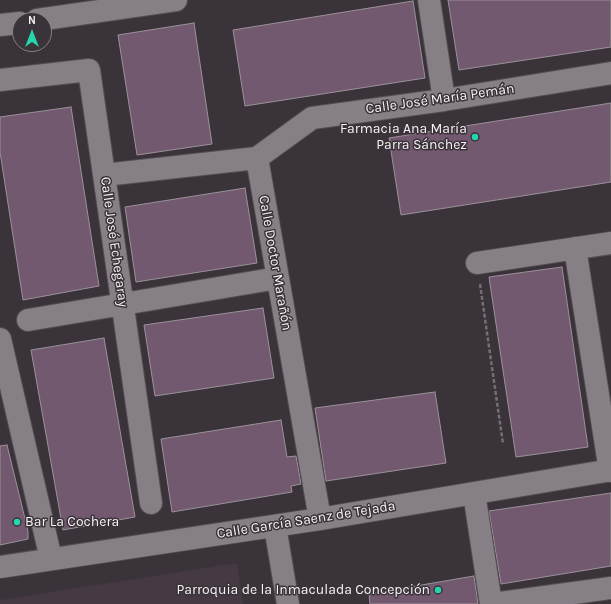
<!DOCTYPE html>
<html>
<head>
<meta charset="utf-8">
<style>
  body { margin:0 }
  #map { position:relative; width:611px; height:604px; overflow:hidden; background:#3a3339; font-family:Karla,sans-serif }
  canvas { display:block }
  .north { position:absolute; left:12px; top:12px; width:40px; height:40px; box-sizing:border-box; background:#3a3339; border:1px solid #867f85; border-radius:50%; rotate:0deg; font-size:11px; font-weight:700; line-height:16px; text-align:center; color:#f7f2f6 }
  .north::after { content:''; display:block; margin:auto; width:14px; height:18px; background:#26d5ae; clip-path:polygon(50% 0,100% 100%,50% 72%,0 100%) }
</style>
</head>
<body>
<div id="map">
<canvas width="611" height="604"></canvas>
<div class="north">N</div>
</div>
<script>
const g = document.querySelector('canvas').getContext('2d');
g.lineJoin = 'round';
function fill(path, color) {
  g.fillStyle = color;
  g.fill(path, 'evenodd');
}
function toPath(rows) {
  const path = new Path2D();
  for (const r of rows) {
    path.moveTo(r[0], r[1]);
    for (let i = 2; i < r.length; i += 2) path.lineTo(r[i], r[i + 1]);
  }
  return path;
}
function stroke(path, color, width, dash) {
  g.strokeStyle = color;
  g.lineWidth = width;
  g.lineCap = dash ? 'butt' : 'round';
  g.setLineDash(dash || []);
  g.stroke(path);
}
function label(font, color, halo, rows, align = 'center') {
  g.font = font + ' Karla,sans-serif';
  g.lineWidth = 3;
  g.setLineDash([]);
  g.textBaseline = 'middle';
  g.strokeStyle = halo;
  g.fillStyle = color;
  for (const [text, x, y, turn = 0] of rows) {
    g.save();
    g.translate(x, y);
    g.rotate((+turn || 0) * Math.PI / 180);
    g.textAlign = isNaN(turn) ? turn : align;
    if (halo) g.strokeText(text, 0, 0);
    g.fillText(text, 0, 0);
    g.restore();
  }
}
fill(toPath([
  [237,563,243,604,0,604,0,600]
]), '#453944');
const building = toPath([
  [448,0,611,0,611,47,459,70,448,0],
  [413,1,425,78,245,106,233,30,413,1],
  [194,23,212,144,137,155,118,35,194,23],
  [611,103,611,182,401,215,389,138,611,103],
  [71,107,99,286,23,300,0,152,0,117,71,107],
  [245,188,257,263,136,282,125,207,245,188],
  [562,267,588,447,516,457,489,277,562,267],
  [263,308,274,378,155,396,144,325,263,308],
  [104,338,135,517,63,530,31,350,104,338],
  [435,392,446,463,326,481,315,408,435,392],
  [281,420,287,457,296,456,301,484,291,486,292,492,172,512,161,439,281,420],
  [7,445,28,531,28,539,0,545,0,446,7,445],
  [611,493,611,566,501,584,489,511,611,493],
  [474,576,478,604,370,604,369,594,474,576]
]);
fill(building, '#72596f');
stroke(building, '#9b9299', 1);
const street = toPath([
  [429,0,444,100],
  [37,20,176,0],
  [0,25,20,23],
  [0,80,89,70,151,503],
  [257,158,312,118,444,100,611,73],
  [104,175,257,158,320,519],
  [575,248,610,471],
  [477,263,611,243],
  [28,320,278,278],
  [0,339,51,559],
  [474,493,491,604],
  [275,526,288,604],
  [0,567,320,519,611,470],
  [493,604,611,588]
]);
stroke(street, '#544f53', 24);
stroke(toPath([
  [480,284,503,444]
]), '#756f74', 2.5, [4, 2]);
stroke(street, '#877f86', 22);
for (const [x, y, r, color] of [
  [475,137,4,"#26d5ae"],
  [17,522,4,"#26d5ae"],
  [438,590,4,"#26d5ae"]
]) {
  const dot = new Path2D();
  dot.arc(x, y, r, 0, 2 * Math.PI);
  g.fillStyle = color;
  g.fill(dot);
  stroke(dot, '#3a3339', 1.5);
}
label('14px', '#f7f2f6', '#3a3339', [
  ["Calle José María Pemán",440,99,-8],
  ["Calle José Echegaray",114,242,82],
  ["Calle Doctor Marañón",275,263,80],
  ["Calle García Saenz de Tejada",306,520,-9]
]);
label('14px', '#f7f2f6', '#3a3339', [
  ["Farmacia Ana María",467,129],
  ["Parra Sánchez",467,145],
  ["Bar La Cochera",25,522,"left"],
  ["Parroquia de la Inmaculada Concepción",430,590]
], 'right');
</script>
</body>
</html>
